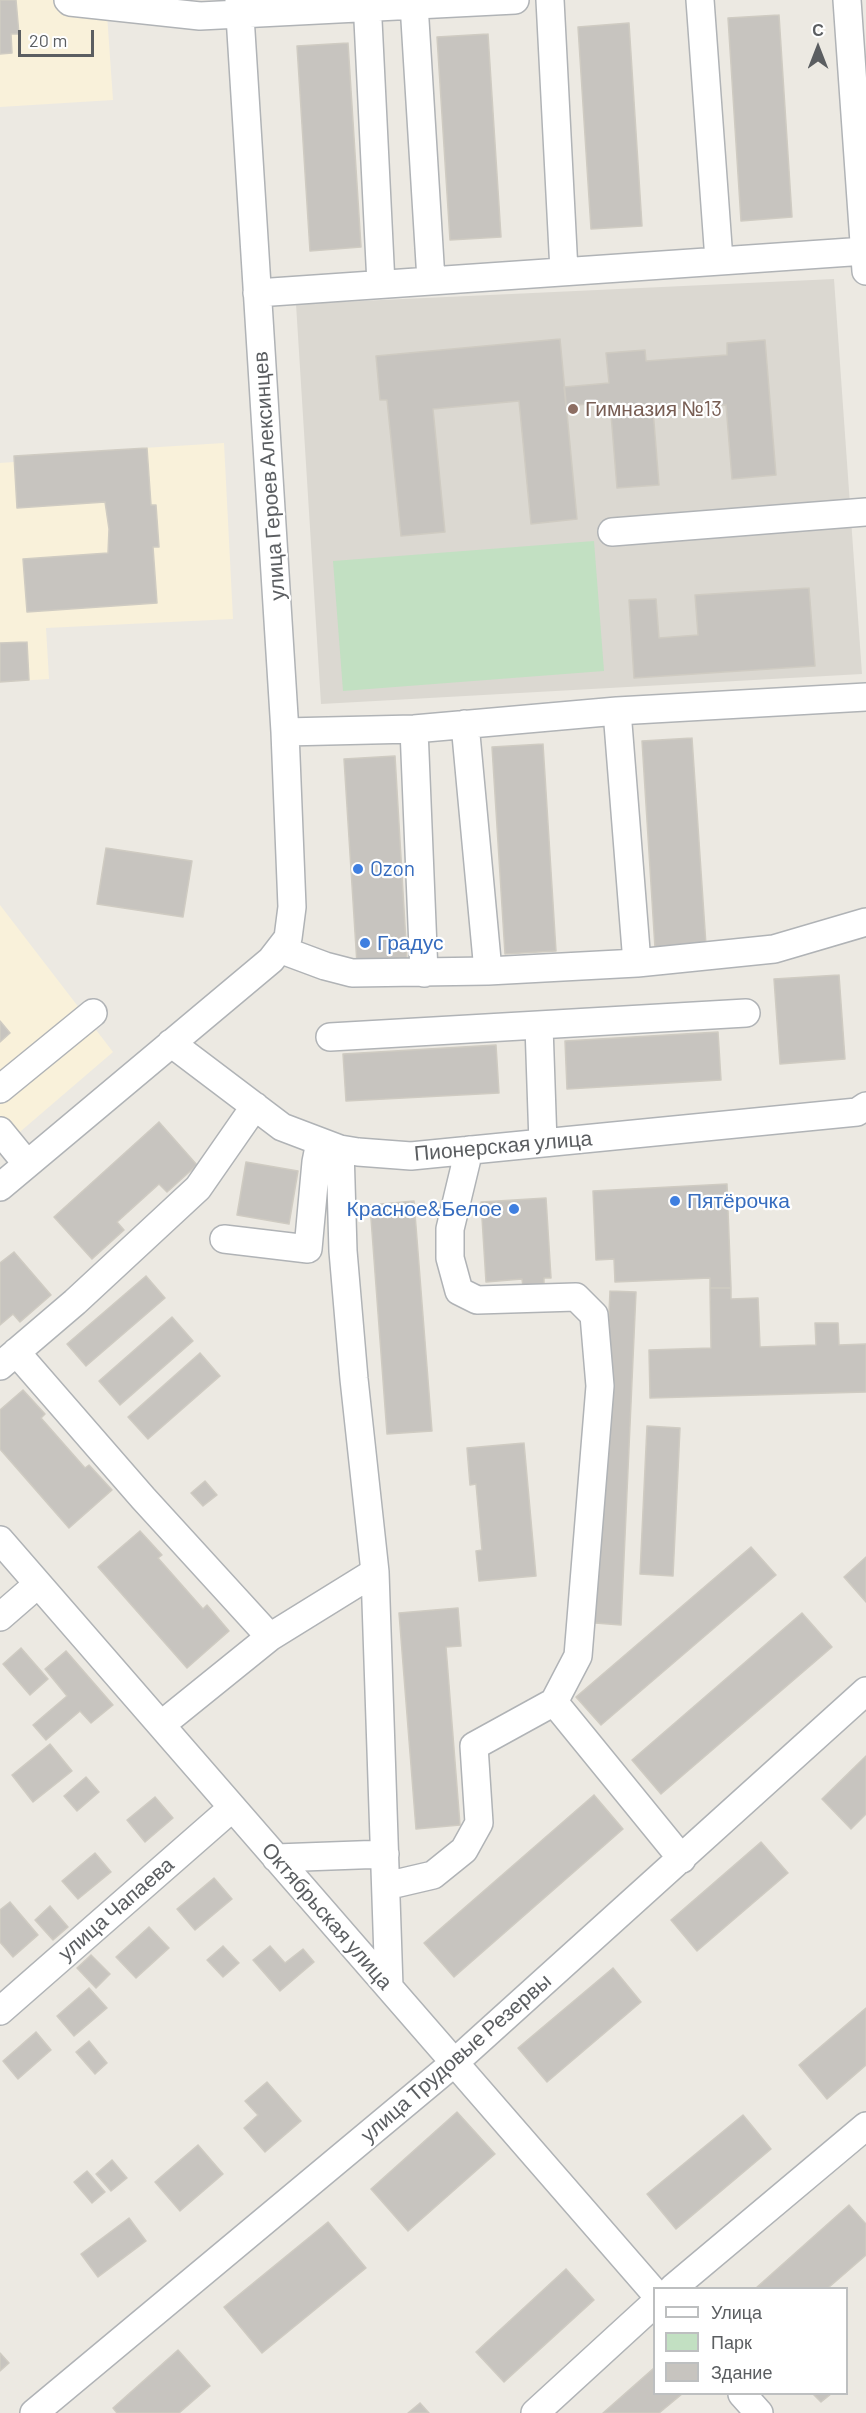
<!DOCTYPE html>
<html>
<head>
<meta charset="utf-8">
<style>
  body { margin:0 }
  #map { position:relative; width:866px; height:2413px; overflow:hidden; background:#ece9e2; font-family:Barlow,sans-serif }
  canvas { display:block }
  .legend { position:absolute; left:653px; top:2287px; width:195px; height:108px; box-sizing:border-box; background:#fff; border:2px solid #bdbfc0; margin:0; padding:8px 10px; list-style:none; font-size:18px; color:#5b5e61 }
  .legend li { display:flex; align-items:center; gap:12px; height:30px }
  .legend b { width:30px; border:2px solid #bdbfc0 }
  .north { position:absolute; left:788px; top:18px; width:60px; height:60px; -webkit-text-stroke:4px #fff; paint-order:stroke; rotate:0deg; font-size:16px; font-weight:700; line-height:24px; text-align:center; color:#5b5e61 }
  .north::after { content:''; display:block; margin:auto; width:21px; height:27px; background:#5b5e61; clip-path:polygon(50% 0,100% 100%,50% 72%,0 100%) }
  .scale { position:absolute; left:18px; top:30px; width:76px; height:27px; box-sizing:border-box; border:3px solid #5b5e61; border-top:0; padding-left:8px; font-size:18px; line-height:21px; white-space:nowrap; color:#5b5e61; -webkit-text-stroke:4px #fff; paint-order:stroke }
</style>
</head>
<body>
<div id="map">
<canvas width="866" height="2413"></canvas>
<ul class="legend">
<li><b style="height:8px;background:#fff"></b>Улица</li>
<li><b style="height:16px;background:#c2e0c2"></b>Парк</li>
<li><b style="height:16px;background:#c7c4bf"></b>Здание</li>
</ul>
<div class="north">С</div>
<div class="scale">20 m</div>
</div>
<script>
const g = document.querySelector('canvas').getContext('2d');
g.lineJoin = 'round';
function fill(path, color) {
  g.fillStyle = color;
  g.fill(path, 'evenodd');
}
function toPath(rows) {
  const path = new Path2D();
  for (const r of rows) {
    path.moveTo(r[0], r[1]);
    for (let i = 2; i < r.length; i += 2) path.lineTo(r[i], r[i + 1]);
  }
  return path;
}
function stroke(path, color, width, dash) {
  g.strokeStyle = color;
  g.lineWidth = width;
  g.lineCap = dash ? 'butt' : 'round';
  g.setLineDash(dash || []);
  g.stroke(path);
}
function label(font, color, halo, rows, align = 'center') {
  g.font = font + ' Barlow,sans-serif';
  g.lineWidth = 4.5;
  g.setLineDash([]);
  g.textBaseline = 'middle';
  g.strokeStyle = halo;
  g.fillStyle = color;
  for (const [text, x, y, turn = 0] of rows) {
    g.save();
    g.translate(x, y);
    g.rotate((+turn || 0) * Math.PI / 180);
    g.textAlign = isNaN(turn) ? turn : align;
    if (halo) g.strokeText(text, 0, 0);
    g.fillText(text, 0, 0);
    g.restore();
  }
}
fill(toPath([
  [0,0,106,0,113,100,0,107],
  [224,443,233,619,46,628,49,679,0,682,0,463,14,462,14,456],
  [0,905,113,1052,0,1149]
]), '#f9f1da');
fill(toPath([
  [834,279,862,674,321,704,296,304]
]), '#dbd8d1');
fill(toPath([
  [594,541,604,671,343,691,333,561]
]), '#c2e0c2');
const building = toPath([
  [0,0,16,0,19,34,11,34,12,53,0,54,0,0],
  [779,15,792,217,741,221,728,18,779,15],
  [629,23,642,226,591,229,578,27,629,23],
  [488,34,501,237,450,240,437,37,488,34],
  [348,43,361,247,310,251,297,46,348,43],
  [560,339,577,519,531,524,519,401,433,409,445,532,401,536,387,400,380,400,376,356,560,339],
  [765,340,776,475,732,479,726,405,653,410,659,485,617,488,610,402,566,406,564,387,609,383,606,353,645,350,646,361,727,355,727,343,765,340],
  [147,448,151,505,156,505,159,547,153,547,157,603,27,612,23,559,108,553,109,529,105,502,17,508,14,456,147,448],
  [809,588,815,666,634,678,629,600,656,599,659,638,698,635,695,595,809,588],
  [27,642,29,680,0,682,0,643,27,642],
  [692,738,706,945,655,948,642,741,692,738],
  [543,744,556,951,505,954,492,747,543,744],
  [395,756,407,960,357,964,344,759,395,756],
  [106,848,192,861,183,917,97,904,106,848],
  [839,975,845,1059,780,1064,774,979,839,975],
  [0,1021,10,1033,0,1042,0,1021],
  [718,1032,721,1080,567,1089,565,1041,718,1032],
  [496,1045,499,1093,346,1101,343,1054,496,1045],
  [159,1122,197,1165,167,1192,159,1184,117,1222,124,1230,92,1259,54,1217,159,1122],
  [246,1162,298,1171,289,1224,237,1215,246,1162],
  [727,1184,731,1288,710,1288,710,1278,615,1282,614,1259,596,1260,593,1191,727,1184],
  [546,1198,551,1278,544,1278,544,1286,523,1287,522,1279,486,1282,481,1202,546,1198],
  [414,1201,432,1431,387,1434,370,1205,414,1201],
  [14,1252,51,1295,20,1322,13,1314,0,1325,0,1263,14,1252],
  [146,1276,165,1298,86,1366,67,1344,146,1276],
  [710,1288,731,1288,731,1299,758,1298,760,1347,816,1345,815,1323,838,1323,839,1345,866,1344,866,1392,650,1398,649,1350,711,1348,710,1288],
  [610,1291,636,1292,621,1625,595,1623,610,1291],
  [172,1317,193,1341,120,1405,99,1381,172,1317],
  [200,1353,220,1376,148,1439,128,1417,200,1353],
  [23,1390,45,1414,41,1418,85,1468,89,1465,112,1490,69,1528,0,1449,0,1410,23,1390],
  [647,1426,680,1428,673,1576,640,1574,647,1426],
  [524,1443,536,1576,479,1581,476,1551,482,1550,476,1484,470,1485,467,1448,524,1443],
  [205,1481,217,1495,203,1506,191,1493,205,1481],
  [140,1531,162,1555,158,1558,203,1609,207,1605,229,1631,187,1668,98,1567,140,1531],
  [751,1547,776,1575,601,1725,576,1697,751,1547],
  [866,1557,866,1602,844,1577,866,1557],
  [458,1608,461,1646,446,1647,460,1825,416,1829,399,1613,458,1608],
  [802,1613,832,1647,661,1794,632,1760,802,1613],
  [21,1648,48,1679,30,1695,3,1664,21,1648],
  [66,1651,113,1705,91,1723,80,1711,46,1740,33,1725,67,1696,45,1669,66,1651],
  [50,1744,72,1771,33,1802,12,1775,50,1744],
  [866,1756,866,1814,851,1829,822,1799,866,1756],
  [86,1777,99,1792,77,1811,64,1796,86,1777],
  [594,1795,623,1829,454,1977,424,1943,594,1795],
  [155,1797,173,1818,145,1842,127,1820,155,1797],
  [761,1842,788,1873,697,1951,671,1920,761,1842],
  [95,1853,111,1872,78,1899,62,1881,95,1853],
  [214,1878,232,1899,195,1930,177,1909,214,1878],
  [10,1902,38,1935,13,1957,0,1942,0,1910,10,1902],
  [50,1906,68,1927,53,1940,35,1920,50,1906],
  [149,1927,169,1948,136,1978,116,1957,149,1927],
  [223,1946,239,1963,223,1977,207,1960,223,1946],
  [270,1946,285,1963,303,1949,314,1962,280,1991,253,1960,270,1946],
  [91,1955,110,1974,96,1988,77,1968,91,1955],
  [613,1968,641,2002,547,2082,518,2048,613,1968],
  [89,1988,107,2008,74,2036,57,2016,89,1988],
  [866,2008,866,2065,827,2099,799,2065,866,2008],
  [36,2032,51,2050,18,2079,3,2061,36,2032],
  [89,2041,107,2063,95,2074,76,2052,89,2041],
  [267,2082,301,2121,265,2152,244,2128,258,2115,245,2101,267,2082],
  [457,2112,495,2154,408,2231,371,2189,457,2112],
  [743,2115,771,2149,676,2229,647,2194,743,2115],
  [198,2145,223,2174,180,2211,155,2182,198,2145],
  [112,2160,127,2178,111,2191,96,2174,112,2160],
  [87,2171,105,2192,92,2203,74,2182,87,2171],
  [849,2205,866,2224,866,2255,828,2288,756,2288,849,2205],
  [129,2218,146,2241,98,2277,81,2254,129,2218],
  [328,2222,366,2268,262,2353,224,2307,328,2222],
  [566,2269,594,2300,504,2382,476,2352,566,2269],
  [178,2350,210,2386,179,2413,117,2413,113,2408,178,2350],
  [0,2353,9,2363,0,2371,0,2353],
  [654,2368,654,2394,682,2394,659,2413,603,2413,654,2368],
  [813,2394,831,2394,821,2402,813,2394],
  [420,2403,429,2413,408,2413,420,2403]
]);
fill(building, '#c7c4bf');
stroke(building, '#cfcbc2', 1.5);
const minor = toPath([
  [68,0,70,2,200,16,515,0],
  [367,0,381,284],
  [550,0,564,271],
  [700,0,719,260],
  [847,0,866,271],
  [414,4,431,280],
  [257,293,865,251],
  [612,532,866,512],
  [617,711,637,963],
  [465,724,488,971],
  [414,729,424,973],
  [285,732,414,729,617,711,866,697],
  [282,950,325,966,352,973,488,971,637,963,774,949,866,922],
  [539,1026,543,1143],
  [330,1037,746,1013],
  [171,1043,282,1127,340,1149,358,1152,411,1156,857,1112,866,1106],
  [0,1089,93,1013],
  [0,1131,27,1164],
  [340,1149,343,1251,354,1379,375,1572,389,1987],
  [469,1150,450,1229,450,1258,459,1291,477,1300,576,1297,594,1315,600,1386,578,1656,554,1702],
  [0,1187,271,960,288,938,292,907,285,732,239,0],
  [224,1239,308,1249,316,1162,320,1142],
  [16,1352,143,1498,270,1637],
  [0,1366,75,1302,198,1188,255,1106],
  [0,1540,654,2292],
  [0,1617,38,1584],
  [161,1725,270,1637,375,1572],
  [276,1858,385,1854],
  [386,1886,433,1875,464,1850,479,1823,474,1746,554,1702,682,1859],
  [0,2011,232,1808],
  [673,2288,866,2126],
  [742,2394,759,2413],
  [34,2413,454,2063,866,1691],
  [535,2413,654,2304]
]);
stroke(minor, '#b0b3b6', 30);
stroke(minor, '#fff', 27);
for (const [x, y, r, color] of [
  [573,409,6,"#8d6e63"],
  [358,869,6,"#3f7fe0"],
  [365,943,6,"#3f7fe0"],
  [675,1201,6,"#3f7fe0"],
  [514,1209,6,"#3f7fe0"]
]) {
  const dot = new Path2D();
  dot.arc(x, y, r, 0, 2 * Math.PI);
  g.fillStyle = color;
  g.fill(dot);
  stroke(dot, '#fff', 2);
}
label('21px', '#785e54', '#fff', [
  ["Гимназия №13",585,409]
], 'left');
label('21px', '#5b5e61', '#fff', [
  ["улица Героев Алексинцев",269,476,-94],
  ["Пионерская улица",503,1146,-5],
  ["улица Чапаева",116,1909,-41],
  ["Октябрьская улица",327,1916,49],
  ["улица Трудовые Резервы",456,2058,-41]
]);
label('21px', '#366cbe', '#fff', [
  ["Ozon",370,869],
  ["Градус",377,943],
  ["Пятёрочка",687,1201],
  ["Красное&Белое",502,1209,"right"]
], 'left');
</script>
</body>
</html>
